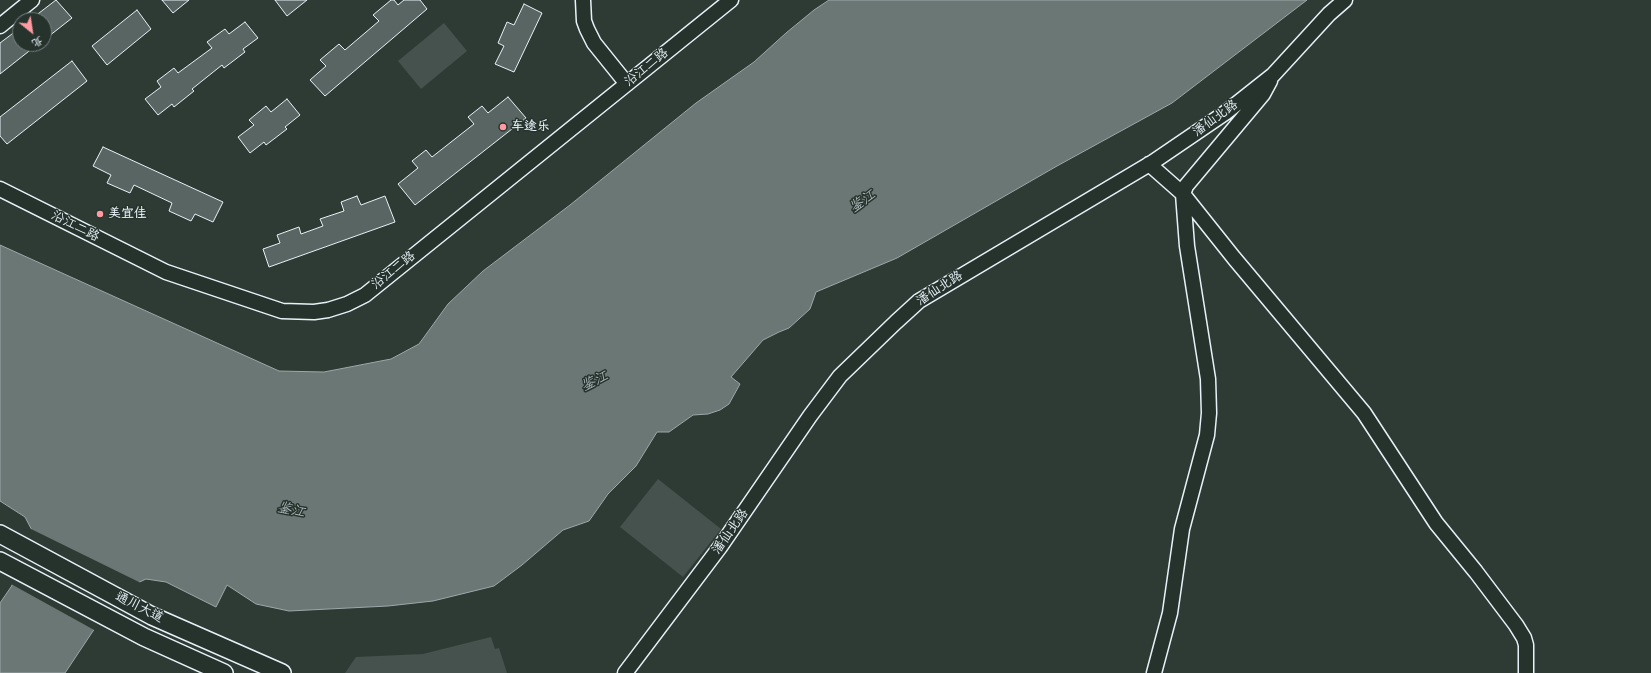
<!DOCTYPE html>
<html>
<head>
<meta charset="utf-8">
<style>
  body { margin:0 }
  #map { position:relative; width:1651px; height:673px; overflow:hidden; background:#2e3b35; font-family:"Architects Daughter","LXGW WenKai TC",sans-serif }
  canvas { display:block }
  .north { position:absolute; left:12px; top:12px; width:40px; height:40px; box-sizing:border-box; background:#26332d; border:1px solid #747f7e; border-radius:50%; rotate:150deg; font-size:11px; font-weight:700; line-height:16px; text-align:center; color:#e8f1f8 }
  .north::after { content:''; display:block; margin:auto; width:14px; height:18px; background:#ff9aa2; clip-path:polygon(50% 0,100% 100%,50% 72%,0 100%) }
</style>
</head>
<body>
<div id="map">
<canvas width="1651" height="673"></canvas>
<div class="north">北</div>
</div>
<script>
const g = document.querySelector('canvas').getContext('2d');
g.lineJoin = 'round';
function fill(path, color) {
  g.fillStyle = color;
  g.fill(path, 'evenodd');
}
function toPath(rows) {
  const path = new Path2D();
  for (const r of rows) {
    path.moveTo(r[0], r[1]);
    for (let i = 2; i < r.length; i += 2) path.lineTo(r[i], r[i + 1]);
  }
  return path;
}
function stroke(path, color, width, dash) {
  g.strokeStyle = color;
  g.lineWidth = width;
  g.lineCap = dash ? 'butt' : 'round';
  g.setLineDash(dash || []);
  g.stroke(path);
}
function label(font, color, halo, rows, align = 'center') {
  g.font = font + ' "Architects Daughter","LXGW WenKai TC",sans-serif';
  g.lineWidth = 3;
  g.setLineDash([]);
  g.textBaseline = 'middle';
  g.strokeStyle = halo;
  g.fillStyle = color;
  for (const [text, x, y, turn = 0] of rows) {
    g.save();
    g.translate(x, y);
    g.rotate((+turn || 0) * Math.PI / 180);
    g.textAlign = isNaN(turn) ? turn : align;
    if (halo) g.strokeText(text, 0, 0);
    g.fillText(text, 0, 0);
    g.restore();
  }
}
fill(toPath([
  [444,23,467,51,421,89,398,61],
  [658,479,721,529,683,577,620,527],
  [491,637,495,649,499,648,507,673,345,673,356,657,423,654]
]), '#45524e');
const water = toPath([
  [829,0,1307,0,1172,103,1057,166,897,258,816,292,810,309,789,328,779,332,763,340,731,377,740,384,729,404,720,410,708,414,693,415,669,432,657,432,636,466,608,494,589,521,563,530,522,565,494,586,433,601,388,606,289,611,256,604,227,585,216,607,166,582,146,579,125,589,93,631,65,673,0,673,0,603,11,587,37,540,25,517,0,501,0,245,279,371,324,372,391,359,419,344,448,304,483,271,570,205,696,103,754,62,786,33,814,10,829,0]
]);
fill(water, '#6b7775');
stroke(water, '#9da8a9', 1);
fill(toPath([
  [29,528,141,583,127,591,96,631,11,584,35,540]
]), '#2e3b35');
const building = toPath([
  [56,0,72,18,44,40,44,20,30,20,56,0],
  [162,0,189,0,173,13,162,0],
  [275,0,307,0,287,16,275,0],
  [391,0,394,0,398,5,404,0,420,0,427,9,325,96,310,80,326,66,320,60,339,44,345,50,379,21,373,15,391,0],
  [524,4,542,13,514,72,495,64,504,46,498,43,507,22,514,25,524,4],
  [137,10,151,29,107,65,92,46,137,10],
  [245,22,258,38,243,49,245,52,224,68,222,65,192,89,194,91,174,107,172,104,158,115,145,99,161,87,157,81,174,68,178,73,212,48,207,42,225,29,229,34,245,22],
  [20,28,20,44,38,44,0,74,0,43,20,28],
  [72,61,87,81,7,144,0,136,0,117,72,61],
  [508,97,526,118,415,205,398,184,418,168,412,161,426,150,432,157,474,124,468,117,482,106,488,113,508,97],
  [287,99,300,115,285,127,287,129,266,145,264,142,250,153,238,137,254,125,249,120,266,106,271,112,287,99],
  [103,147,223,202,213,222,195,214,191,221,169,211,172,203,134,185,130,193,107,183,111,175,93,166,103,147],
  [357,196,361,205,385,196,395,222,269,267,263,249,280,243,277,235,299,227,301,234,323,226,320,219,344,211,341,202,357,196]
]);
fill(building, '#596563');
stroke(building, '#e8f1f8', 1);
const minor = toPath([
  [583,0,584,21,587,29,594,43,627,84],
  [0,26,32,0],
  [1149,164,1183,194,1234,258,1364,413,1436,523,1476,572,1516,625,1524,638,1526,645,1526,673],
  [0,189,166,272,282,311,314,312,328,310,347,304,365,295,731,0],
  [625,673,720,547,810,416,840,376,896,322,919,301,1153,162,1225,113,1273,75,1329,14,1345,0],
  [1154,673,1170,613,1182,529,1207,435,1209,413,1208,379,1187,246,1183,194,1186,186,1263,94,1270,81]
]);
const major = toPath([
  [0,534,152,616,282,673],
  [0,561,144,637,224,673]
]);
stroke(minor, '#e8f1f8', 17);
stroke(major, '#e8f1f8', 20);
stroke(minor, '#26332d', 14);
stroke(major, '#26332d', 17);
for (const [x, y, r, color] of [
  [503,127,4,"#ff9aa2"],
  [100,214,4,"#ff9aa2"]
]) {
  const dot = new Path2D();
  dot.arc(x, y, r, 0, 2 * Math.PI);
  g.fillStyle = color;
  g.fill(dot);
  stroke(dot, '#26332d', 1.5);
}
label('13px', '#e8f1f8', '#26332d', [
  ["沿江二路",647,68,-39],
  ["潘仙北路",1216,119,-36],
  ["沿江二路",75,227,27],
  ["沿江二路",394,271,-39],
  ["潘仙北路",940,289,-33],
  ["潘仙北路",731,532,-55],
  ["通川大道",139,608,27]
]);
label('bold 13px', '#e8f1f8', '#26332d', [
  ["车途乐",511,127],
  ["美宜佳",108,214]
], 'left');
label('italic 14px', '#b0babd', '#26332d', [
  ["鉴江",863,202,-35],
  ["鉴江",595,382,-26],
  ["鉴江",291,511,13]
]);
</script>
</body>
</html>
